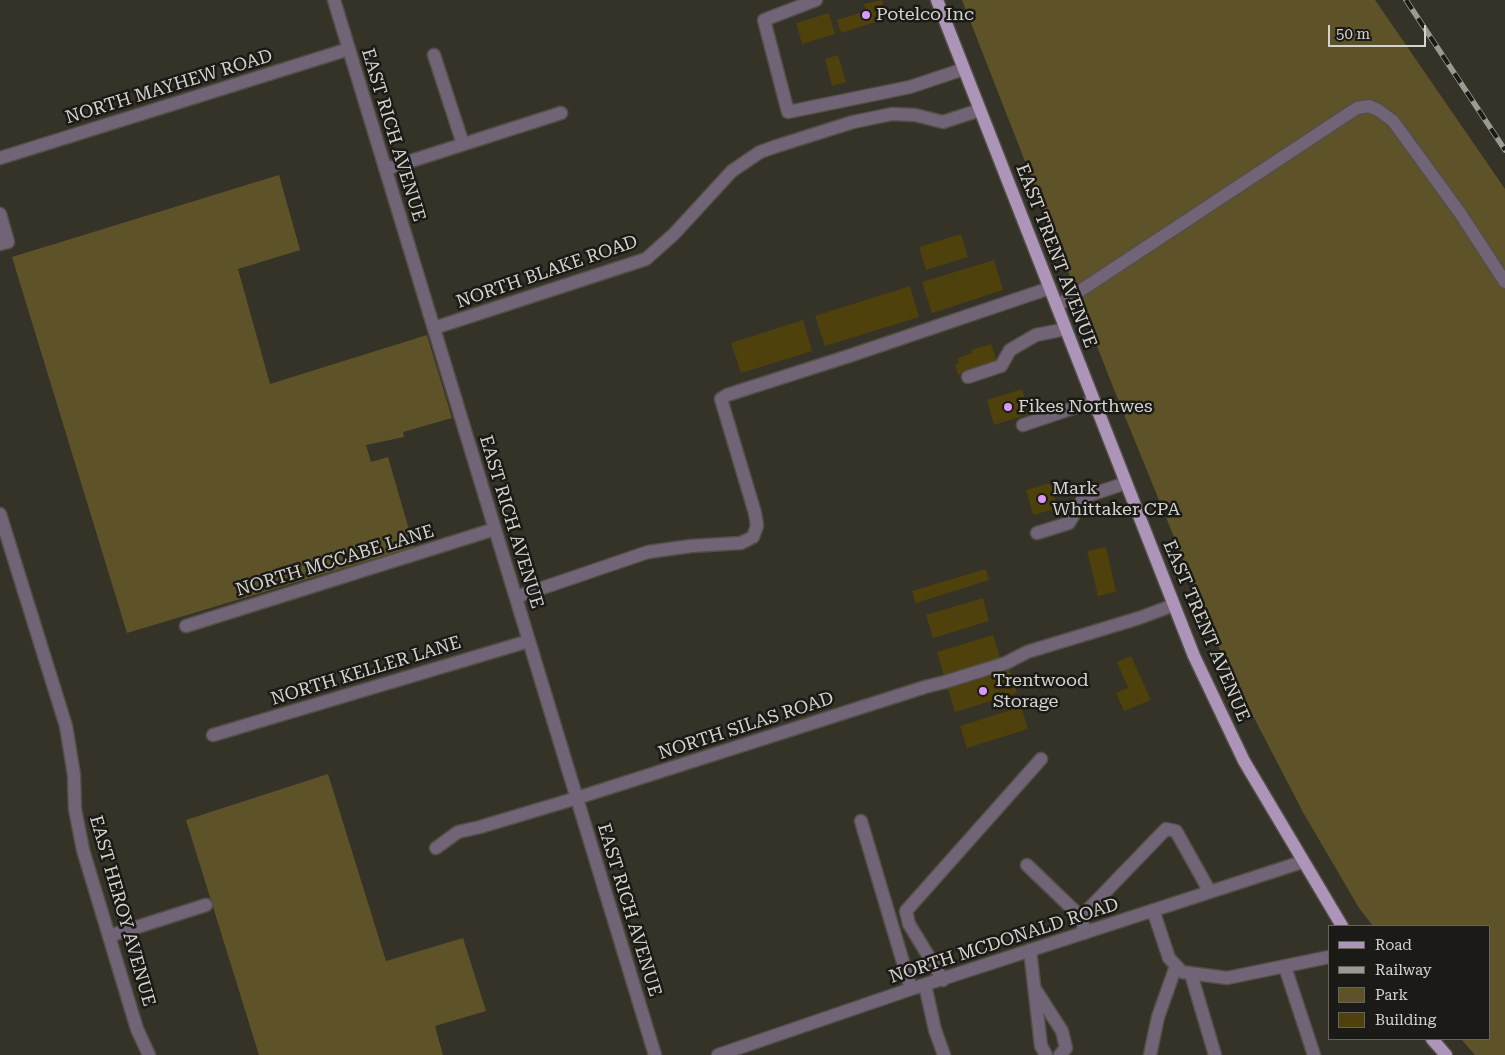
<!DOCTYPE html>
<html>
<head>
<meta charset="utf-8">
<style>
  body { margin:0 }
  #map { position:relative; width:1505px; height:1055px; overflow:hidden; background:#353228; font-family:"Roboto Serif",serif }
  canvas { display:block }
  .legend { position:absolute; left:1328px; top:925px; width:162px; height:115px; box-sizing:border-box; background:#1b1a16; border:1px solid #65645f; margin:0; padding:6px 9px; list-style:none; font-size:15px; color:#d5d3cd }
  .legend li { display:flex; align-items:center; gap:10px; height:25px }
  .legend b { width:25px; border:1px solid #65645f }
  .scale { position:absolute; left:1328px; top:25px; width:98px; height:22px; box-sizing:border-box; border:2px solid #d5d3cd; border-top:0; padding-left:6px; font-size:15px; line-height:18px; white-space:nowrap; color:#d5d3cd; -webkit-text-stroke:4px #1b1a16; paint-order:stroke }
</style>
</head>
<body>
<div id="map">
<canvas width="1505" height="1055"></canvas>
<ul class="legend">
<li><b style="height:6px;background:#ad94b9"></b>Road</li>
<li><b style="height:6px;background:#9d9a93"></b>Railway</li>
<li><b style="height:14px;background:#5e5328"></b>Park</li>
<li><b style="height:14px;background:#4e410c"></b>Building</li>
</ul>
<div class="scale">50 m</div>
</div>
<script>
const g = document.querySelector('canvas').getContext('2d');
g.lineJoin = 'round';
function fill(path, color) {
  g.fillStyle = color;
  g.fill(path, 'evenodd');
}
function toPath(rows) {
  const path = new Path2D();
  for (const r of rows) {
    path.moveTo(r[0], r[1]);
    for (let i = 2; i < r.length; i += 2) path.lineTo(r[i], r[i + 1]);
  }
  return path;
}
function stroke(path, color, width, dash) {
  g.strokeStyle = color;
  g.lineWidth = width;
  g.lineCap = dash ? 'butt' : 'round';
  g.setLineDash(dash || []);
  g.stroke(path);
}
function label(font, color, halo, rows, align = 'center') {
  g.font = font + ' "Roboto Serif",serif';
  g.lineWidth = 5;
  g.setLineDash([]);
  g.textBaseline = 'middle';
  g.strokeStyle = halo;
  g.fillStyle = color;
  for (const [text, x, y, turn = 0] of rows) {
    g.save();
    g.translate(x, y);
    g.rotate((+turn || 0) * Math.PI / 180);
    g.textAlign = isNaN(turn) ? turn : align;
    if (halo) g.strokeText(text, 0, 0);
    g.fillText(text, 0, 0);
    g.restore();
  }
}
fill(toPath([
  [962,0,1375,0,1505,189,1505,1055,1475,1055,1461,1039,1489,1039,1489,926,1373,926,1359,908,1304,814,1224,660,1115,392],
  [279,175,300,250,238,269,270,384,427,335,452,418,403,432,404,437,366,445,371,462,388,457,414,547,127,633,12,257],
  [328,774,386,961,463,938,486,1011,435,1026,443,1055,259,1055,186,820]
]), '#5e5328');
fill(toPath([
  [882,0,886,13,874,17,876,22,841,33,837,20,866,11,864,4],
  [829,13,835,34,802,44,796,23],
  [838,55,846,82,832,86,825,59],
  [961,234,968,257,926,270,919,247],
  [994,260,1003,290,932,313,922,282],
  [910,286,919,317,825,346,815,316],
  [803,320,812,351,741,373,731,343],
  [991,344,998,364,958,375,955,365,959,363,958,358,972,353,971,350],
  [1022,389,1029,414,994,425,987,400],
  [1050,483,1058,508,1033,515,1026,490],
  [1106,547,1116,592,1098,596,1087,551],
  [986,569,989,580,916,603,912,591],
  [983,598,989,621,933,638,926,615],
  [993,635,1000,658,944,675,937,652],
  [1131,656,1151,700,1124,711,1116,693,1128,688,1117,662],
  [1010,670,1017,693,955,712,948,689],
  [1021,707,1028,729,967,748,960,726]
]), '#4e410c');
const minor = toPath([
  [334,0,655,1055],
  [816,0,764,20,788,112,910,87,964,69],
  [434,55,463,144],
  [0,158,349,49],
  [386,169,561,113],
  [0,214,8,242,0,244],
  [1057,306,1357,108,1369,106,1378,110,1393,121,1460,213,1505,282],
  [434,328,646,259,674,234,732,171,760,152,777,146,853,122,892,114,915,115,943,122,980,110],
  [968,377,1001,366,1010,350,1036,335,1066,329],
  [1023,425,1094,401],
  [0,514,66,726,74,775,75,809,83,850,137,1029,149,1055],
  [1037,533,1069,523,1084,497,1126,483],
  [516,597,648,552,691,546,741,543,753,537,757,526,755,513,721,399,727,395,849,356,1050,288],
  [186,626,495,529],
  [213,735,529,641],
  [861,821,911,989],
  [436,848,458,832,480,827,577,798,925,687,945,682,1006,663,1027,652,1139,618,1174,605],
  [1027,865,1081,917],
  [1153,910,1169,958,1182,972,1227,978,1329,957],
  [1085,933,1081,917,1166,829,1176,831,1210,892],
  [109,936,206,905],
  [1030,950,1041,1046,1046,1055],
  [1285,967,1314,1055],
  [1191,974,1215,1055],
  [943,980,909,924,906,911,1041,759],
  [925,985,935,1030,944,1055],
  [1035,989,1062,1031,1066,1048,1060,1055],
  [718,1055,911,989,1302,862],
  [1150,1055,1158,1017,1176,966]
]);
const major = toPath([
  [937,0,1194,656,1244,761,1342,926],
  [1432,1039,1446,1055]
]);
stroke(minor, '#524f46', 15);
stroke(major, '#524f46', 15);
stroke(minor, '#706476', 12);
stroke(major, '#ad94b9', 12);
const rail = toPath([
  [1406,0,1505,150]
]);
stroke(rail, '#9d9a93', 5.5);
stroke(rail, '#1b1a16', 4, [11]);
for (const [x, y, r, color] of [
  [866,15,5,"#d99af7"],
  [1008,407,5,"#d99af7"],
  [1042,499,5,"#d99af7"],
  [983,691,5,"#d99af7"]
]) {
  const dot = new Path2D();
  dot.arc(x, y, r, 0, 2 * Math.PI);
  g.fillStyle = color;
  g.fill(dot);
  stroke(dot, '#1b1a16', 2);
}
label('18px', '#d5d3cd', '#1b1a16', [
  ["Potelco Inc",876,15],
  ["Fikes Northwes",1018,407],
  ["Mark",1052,489],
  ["Whittaker CPA",1052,510],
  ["Trentwood",993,681],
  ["Storage",993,702]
], 'left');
label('18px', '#d5d3cd', '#1b1a16', [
  ["NORTH MAYHEW ROAD",169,87,-17],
  ["EAST RICH AVENUE",393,135,73],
  ["EAST TRENT AVENUE",1056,256,69],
  ["NORTH BLAKE ROAD",547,272,-19],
  ["EAST RICH AVENUE",511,522,73],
  ["NORTH MCCABE LANE",335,561,-17],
  ["EAST TRENT AVENUE",1206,631,67],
  ["NORTH KELLER LANE",366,671,-17],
  ["NORTH SILAS ROAD",746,726,-18],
  ["EAST RICH AVENUE",629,910,73],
  ["EAST HEROY AVENUE",122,911,74],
  ["NORTH MCDONALD ROAD",1004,941,-18]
]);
</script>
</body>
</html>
